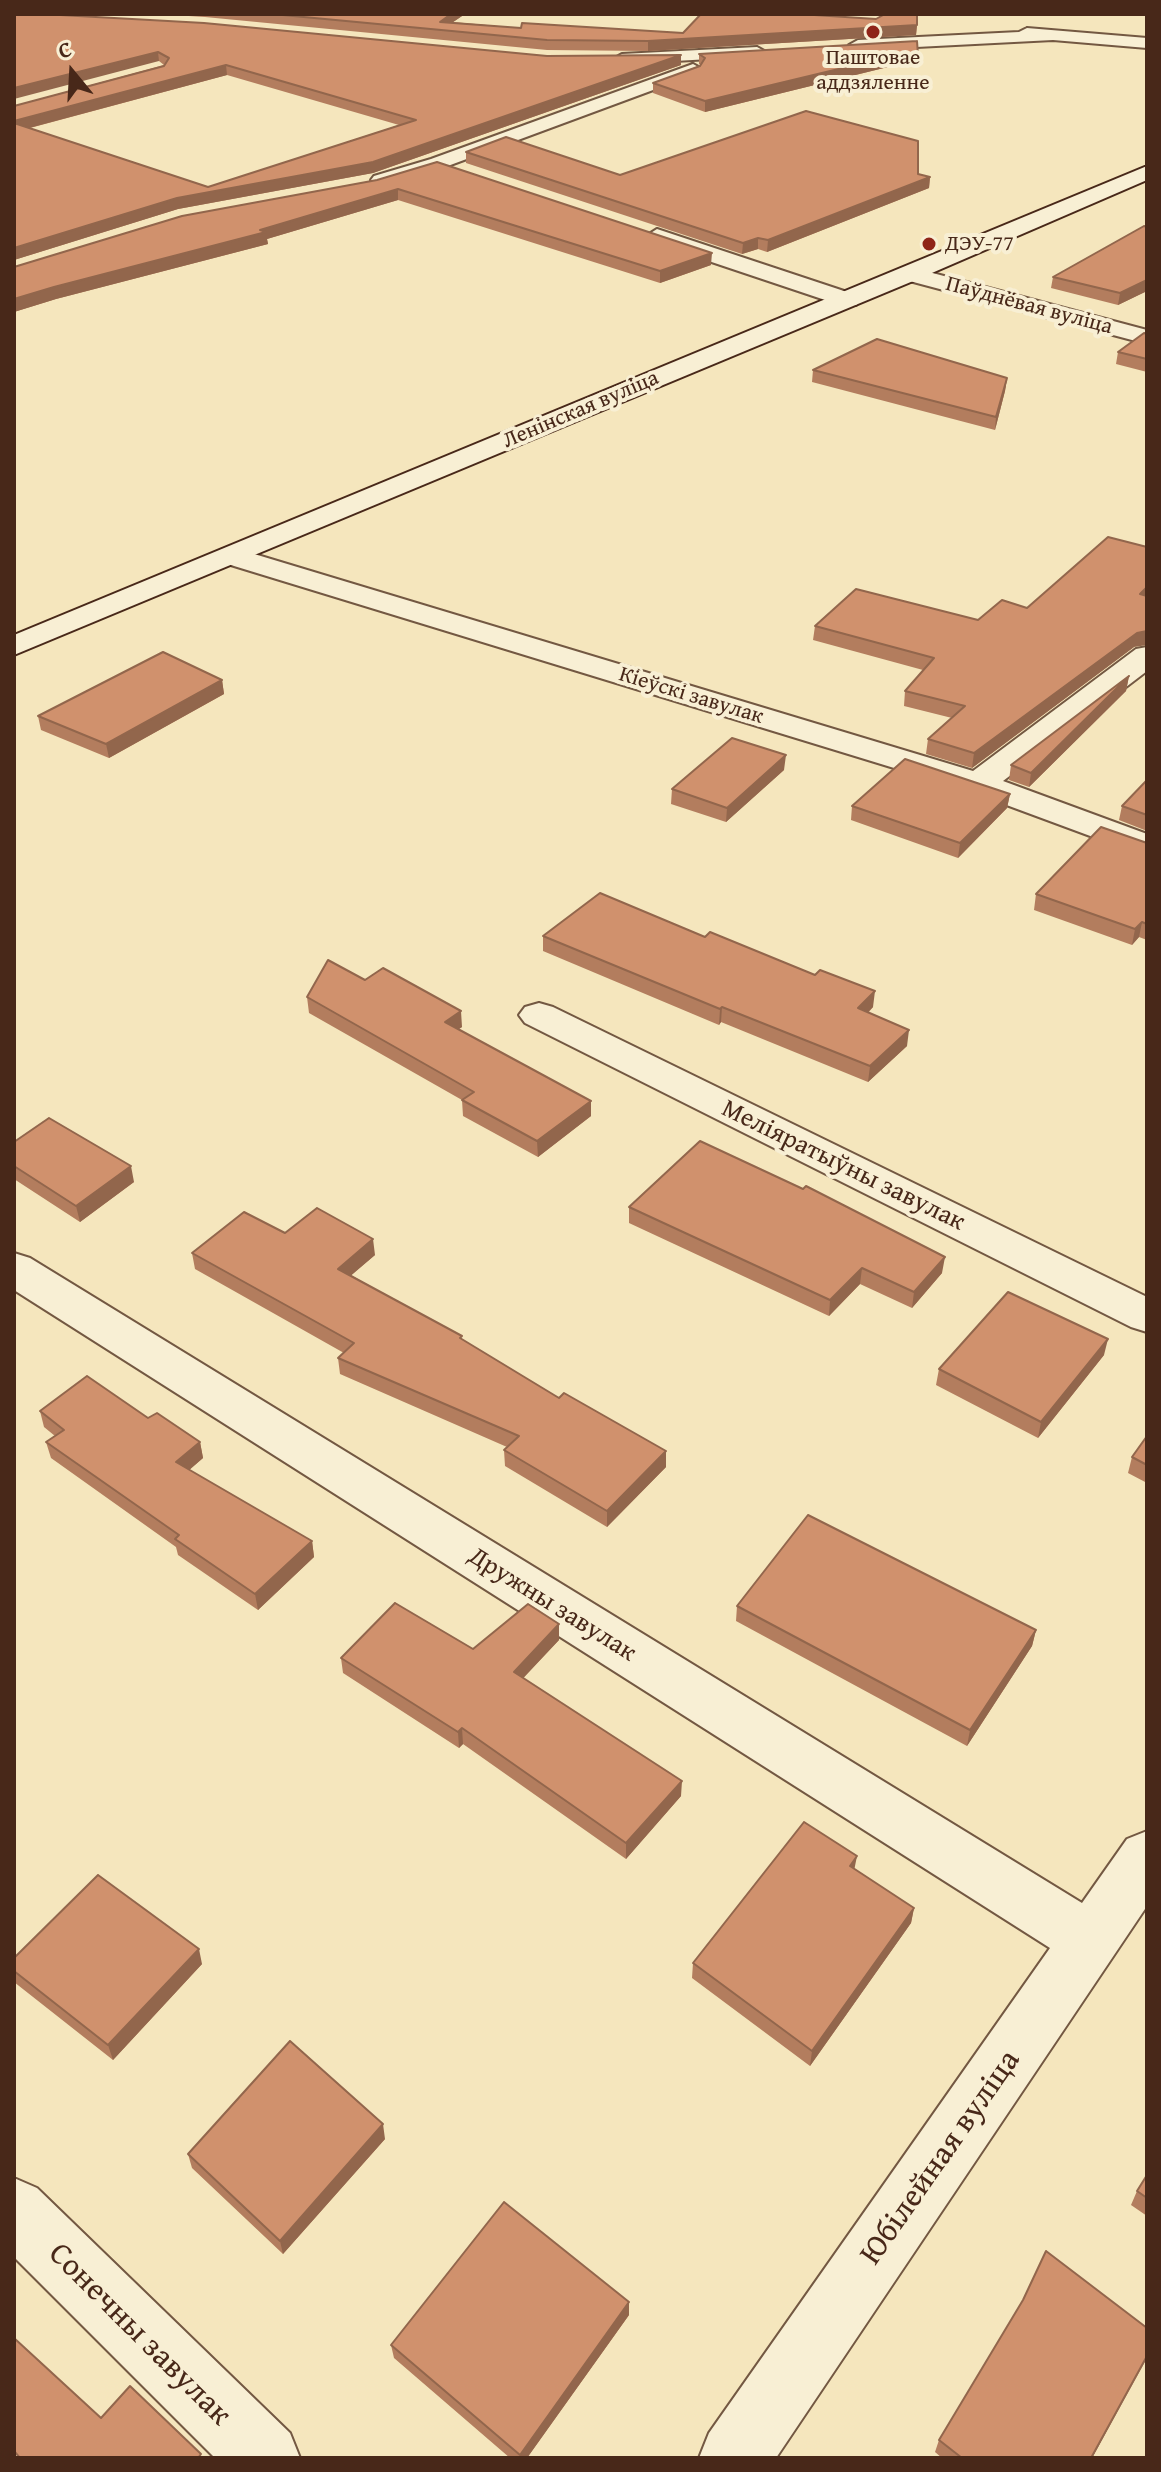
<!DOCTYPE html>
<html>
<head>
<meta charset="utf-8">
<style>
  body { margin:0 }
  #map { position:relative; width:1161px; height:2472px; overflow:hidden; background:#f5e6bd; font-family:"Gentium Book Plus",serif }
  canvas { display:block }
  .frame { position:absolute; inset:0; border:16px solid #482819; pointer-events:none }
  .north { position:absolute; left:32px; top:32px; width:80px; height:80px; -webkit-text-stroke:6px #f8efd4; paint-order:stroke; rotate:342deg; font-size:22px; font-weight:700; line-height:32px; text-align:center; color:#482819 }
  .north::after { content:''; display:block; margin:auto; width:28px; height:36px; background:#482819; clip-path:polygon(50% 0,100% 100%,50% 72%,0 100%) }
</style>
</head>
<body>
<div id="map">
<canvas width="1161" height="2472"></canvas>
<div class="frame"></div>
<div class="north">С</div>
</div>
<script>
const g = document.querySelector('canvas').getContext('2d');
g.lineJoin = 'round';
function toPath(rows) {
  const path = new Path2D();
  for (const r of rows) {
    path.moveTo(r[0], r[1]);
    for (let i = 2; i < r.length; i += 2) path.lineTo(r[i], r[i + 1]);
  }
  return path;
}
function stroke(path, color, width, dash) {
  g.strokeStyle = color;
  g.lineWidth = width;
  g.lineCap = dash ? 'butt' : 'round';
  g.setLineDash(dash || []);
  g.stroke(path);
}
function fill(path, color) {
  g.fillStyle = color;
  g.fill(path, 'evenodd');
}
function label(font, color, halo, rows, align = 'center') {
  g.font = font + ' "Gentium Book Plus",serif';
  g.lineWidth = 8;
  g.setLineDash([]);
  g.textBaseline = 'middle';
  g.strokeStyle = halo;
  g.fillStyle = color;
  for (const [text, x, y, turn = 0] of rows) {
    g.save();
    g.translate(x, y);
    g.rotate((+turn || 0) * Math.PI / 180);
    g.textAlign = isNaN(turn) ? turn : align;
    if (halo) g.strokeText(text, 0, 0);
    g.fillText(text, 0, 0);
    g.restore();
  }
}
const street = toPath([
  [1027,28,1147,38,1147,48,1053,40,858,50,849,45,858,40,1019,32,1027,28],
  [757,47,766,52,763,56,622,64,613,59,622,54,757,47],
  [693,64,702,69,699,73,445,167,381,186,371,180,374,176,431,159,693,64],
  [657,229,856,295,860,300,856,305,840,305,649,241,646,236,657,229],
  [910,267,1147,330,1147,344,902,279,899,274,902,269,910,267],
  [231,547,973,771,1136,649,1147,647,1147,671,1003,781,1147,834,1147,857,966,790,221,562,216,556,221,550,231,547],
  [539,1003,553,1007,1147,1297,1147,1332,1131,1327,525,1023,519,1015,525,1007,539,1003],
  [14,1253,30,1258,1082,1903,1127,1839,1147,1831,1147,1906,776,2458,699,2458,709,2433,1050,1948,14,1290,14,1253],
  [14,2178,37,2188,290,2433,300,2458,215,2458,14,2257,14,2178]
]);
const secondary = toPath([
  [1147,166,1147,180,918,279,14,655,14,635,1147,166]
]);
stroke(street, '#735842', 4);
stroke(secondary, '#482819', 4);
fill(street, '#f8efd4');
fill(secondary, '#f8efd4');
fill(toPath([
  [14,14,547,56,681,65,373,173,178,209,14,260,14,106,164,65,159,61],
  [227,75,399,125,208,187,30,128],
  [156,14,465,14,453,22,521,28,683,33,876,19,880,17,877,14,917,14,917,25,916,35,648,51,547,50,205,17],
  [699,54,918,55,917,65,896,65,705,112,653,93,653,83,701,65,699,64],
  [466,152,620,175,918,174,930,177,929,188,767,252,758,249,742,254,466,163],
  [377,180,711,265,660,283,398,200,267,239,268,244,56,299,14,312,14,267],
  [1147,227,1147,291,1118,305,1051,288,1053,277],
  [1147,334,1147,372,1116,364,1118,352],
  [813,370,1007,378,1005,391,995,430,812,382],
  [978,620,1134,647,972,768,926,754,928,739,952,718,904,706,905,691,923,670,813,640,815,626],
  [1129,676,1126,691,1029,787,1009,780,1011,765],
  [222,680,224,694,109,758,41,730,38,716],
  [784,770,726,822,671,804,672,789],
  [1147,780,1147,831,1119,820,1122,806],
  [1010,794,1007,808,958,858,851,820,852,806],
  [1147,843,1147,940,1139,937,1132,945,1034,910,1036,894],
  [543,936,873,1007,868,1013,907,1046,868,1082,721,1022,719,1025,543,951],
  [365,980,462,1027,458,1029,591,1116,538,1157,463,1116,462,1100,309,1013,307,997],
  [14,1142,134,1182,80,1222,14,1179],
  [629,1207,942,1273,912,1308,860,1284,829,1316,629,1223],
  [285,1233,375,1255,351,1275,462,1339,559,1398,666,1451,666,1467,607,1527,505,1466,504,1450,507,1447,340,1374,338,1358,344,1353,195,1269,192,1253],
  [1104,1355,1038,1438,936,1385,939,1369],
  [40,1411,148,1418,200,1442,203,1458,189,1470,312,1541,314,1557,258,1610,178,1555,176,1547,51,1458,46,1442,55,1436,44,1427],
  [1147,1436,1147,1483,1128,1473,1132,1457],
  [737,1606,1036,1630,1032,1646,967,1746,736,1621],
  [559,1640,523,1678,681,1796,626,1859,463,1744,459,1748,343,1673,341,1658,473,1649],
  [855,1869,914,1908,911,1923,810,2066,692,1978,693,1963],
  [14,1958,202,1964,113,2060,14,1982],
  [385,2139,283,2254,192,2168,188,2154],
  [1147,2175,1147,2216,1131,2205,1137,2191],
  [629,2315,527,2458,510,2458,394,2358,391,2345],
  [1147,2328,1147,2358,1092,2458,942,2458,935,2452,939,2440]
]), '#b37d5e');
fill(toPath([
  [451,14,465,14,440,31,440,22],
  [917,25,916,35,648,51,648,41],
  [158,52,159,61,14,99,14,88],
  [681,55,681,65,373,173,178,209,14,260,14,248,177,198],
  [897,55,896,65,705,112,705,101],
  [226,65,227,75,14,132,14,121],
  [930,177,929,188,767,252,768,240],
  [398,189,398,200,267,239,268,244,56,299,14,312,14,299,54,287,260,230],
  [758,238,758,249,742,254,743,243],
  [712,253,711,265,660,283,660,271],
  [1147,280,1147,291,1118,305,1120,293],
  [1007,378,1005,391,995,430,996,417],
  [1147,587,1147,598,1140,594],
  [1147,631,1147,645,1134,647,972,768,974,753,1137,633],
  [1129,676,1126,691,1029,787,1031,773],
  [222,680,224,694,109,758,106,744],
  [786,755,784,770,726,822,727,808],
  [1010,794,1007,808,958,858,960,843],
  [1142,922,1139,937,1132,945,1135,929],
  [875,991,873,1007,856,1024,858,1008],
  [722,1007,721,1022,719,1025,720,1009],
  [461,1011,462,1027,446,1038,445,1022],
  [909,1030,907,1046,868,1082,870,1066],
  [591,1101,591,1116,538,1157,537,1141],
  [131,1166,134,1182,80,1222,76,1206],
  [373,1239,375,1255,340,1285,338,1269],
  [945,1257,942,1273,912,1308,914,1292],
  [862,1268,860,1284,829,1316,830,1300],
  [1108,1339,1104,1355,1038,1438,1041,1422],
  [200,1442,203,1458,180,1478,176,1462],
  [666,1451,666,1467,607,1527,607,1511],
  [312,1541,314,1557,258,1610,255,1594],
  [559,1624,559,1640,514,1688,514,1672],
  [1036,1630,1032,1646,967,1746,970,1730],
  [462,1728,463,1744,459,1748,458,1732],
  [682,1781,681,1796,626,1859,626,1843],
  [857,1856,854,1871,850,1866],
  [914,1908,911,1923,810,2066,812,2051],
  [199,1949,202,1964,113,2060,108,2045],
  [383,2124,385,2139,283,2254,280,2241],
  [629,2302,629,2315,527,2458,520,2458,520,2455],
  [1147,2356,1092,2458,1091,2458]
]), '#92664c');
const building = toPath([
  [14,14,42,14,204,23,547,56,681,55,373,162,177,198,14,248,14,123,208,187,416,120,226,65,14,121,14,106,164,66,169,58,158,52,14,88,14,14],
  [272,14,451,14,440,22,521,28,522,23,683,33,701,14,799,14,876,19,885,14,917,14,917,25,648,41,547,40,272,14],
  [917,41,918,55,897,55,705,101,653,83,700,66,705,58,699,54,917,41],
  [806,111,918,141,918,174,930,177,768,240,758,238,743,243,466,152,506,137,620,175,806,111],
  [437,162,712,253,660,271,398,189,260,230,266,232,54,287,14,299,14,267,182,216,377,180,437,162],
  [1144,226,1147,227,1147,280,1120,293,1053,277,1144,226],
  [1144,333,1147,334,1147,359,1118,352,1144,333],
  [877,339,1007,378,996,417,813,370,877,339],
  [1108,537,1147,547,1147,587,1140,594,1147,596,1147,631,1137,633,974,753,928,739,965,706,905,691,934,658,815,626,856,589,978,620,1002,600,1027,608,1108,537],
  [163,652,222,680,106,744,38,716,163,652],
  [1129,676,1031,773,1011,765,1129,676],
  [732,738,786,755,727,808,672,789,732,738],
  [905,759,1010,794,960,843,852,806,905,759],
  [1147,780,1147,815,1122,806,1147,780],
  [1101,827,1147,843,1147,924,1142,922,1135,929,1036,894,1101,827],
  [600,893,705,937,710,932,815,975,820,970,875,991,858,1008,909,1030,870,1066,722,1007,720,1009,543,936,600,893],
  [328,960,365,980,383,968,461,1011,445,1022,591,1101,537,1141,462,1100,474,1092,307,997,328,960],
  [49,1118,131,1166,76,1206,14,1166,14,1142,49,1118],
  [700,1141,803,1189,806,1186,945,1257,914,1292,862,1268,830,1300,629,1207,700,1141],
  [317,1208,373,1239,338,1269,462,1336,460,1338,559,1398,564,1393,666,1451,607,1511,504,1450,519,1436,338,1358,354,1343,192,1253,244,1212,285,1233,317,1208],
  [1008,1292,1108,1339,1041,1422,939,1369,1008,1292],
  [87,1376,148,1418,157,1413,200,1442,176,1462,312,1541,255,1594,175,1539,179,1535,46,1442,64,1430,40,1411,87,1376],
  [1147,1436,1147,1465,1132,1457,1147,1436],
  [808,1515,1036,1630,970,1730,737,1606,808,1515],
  [395,1603,473,1649,528,1604,559,1624,514,1672,682,1781,626,1843,462,1728,458,1732,341,1658,395,1603],
  [804,1822,857,1856,850,1866,914,1908,812,2051,693,1963,804,1822],
  [98,1875,199,1949,108,2045,14,1971,14,1958,98,1875],
  [290,2041,383,2124,280,2241,188,2154,290,2041],
  [1147,2175,1147,2198,1137,2191,1147,2175],
  [504,2202,629,2302,520,2455,391,2345,504,2202],
  [1046,2251,1147,2328,1147,2356,1091,2458,962,2458,939,2440,1023,2300,1046,2251],
  [14,2338,101,2418,130,2386,201,2454,198,2458,20,2458,14,2451,14,2338]
]);
fill(building, '#d0916d');
stroke(building, '#92664c', 2);
for (const [x, y, r, color] of [
  [873,32,8,"#8f2418"],
  [929,244,8,"#8f2418"]
]) {
  const dot = new Path2D();
  dot.arc(x, y, r, 0, 2 * Math.PI);
  g.fillStyle = color;
  g.fill(dot);
  stroke(dot, '#f8efd4', 3);
}
label('22px', '#482819', '#f8efd4', [
  ["Паштовае",873,58],
  ["аддзяленне",873,83],
  ["ДЭУ-77",945,244,"left"]
]);
label('22px', '#482819', '#f8efd4', [
  ["Паўднёвая вуліца",1029,306,15],
  ["Ленінская вуліца",581,410,-23],
  ["Кіеўскі завулак",691,696,17]
]);
label('26px', '#482819', '#f8efd4', [
  ["Меліяратыўны завулак",843,1166,26],
  ["Дружны завулак",552,1605,32]
]);
label('32px', '#482819', '#f8efd4', [
  ["Юбілейная вуліца",941,2158,-55],
  ["Сонечны завулак",139,2335,45]
]);
</script>
</body>
</html>
